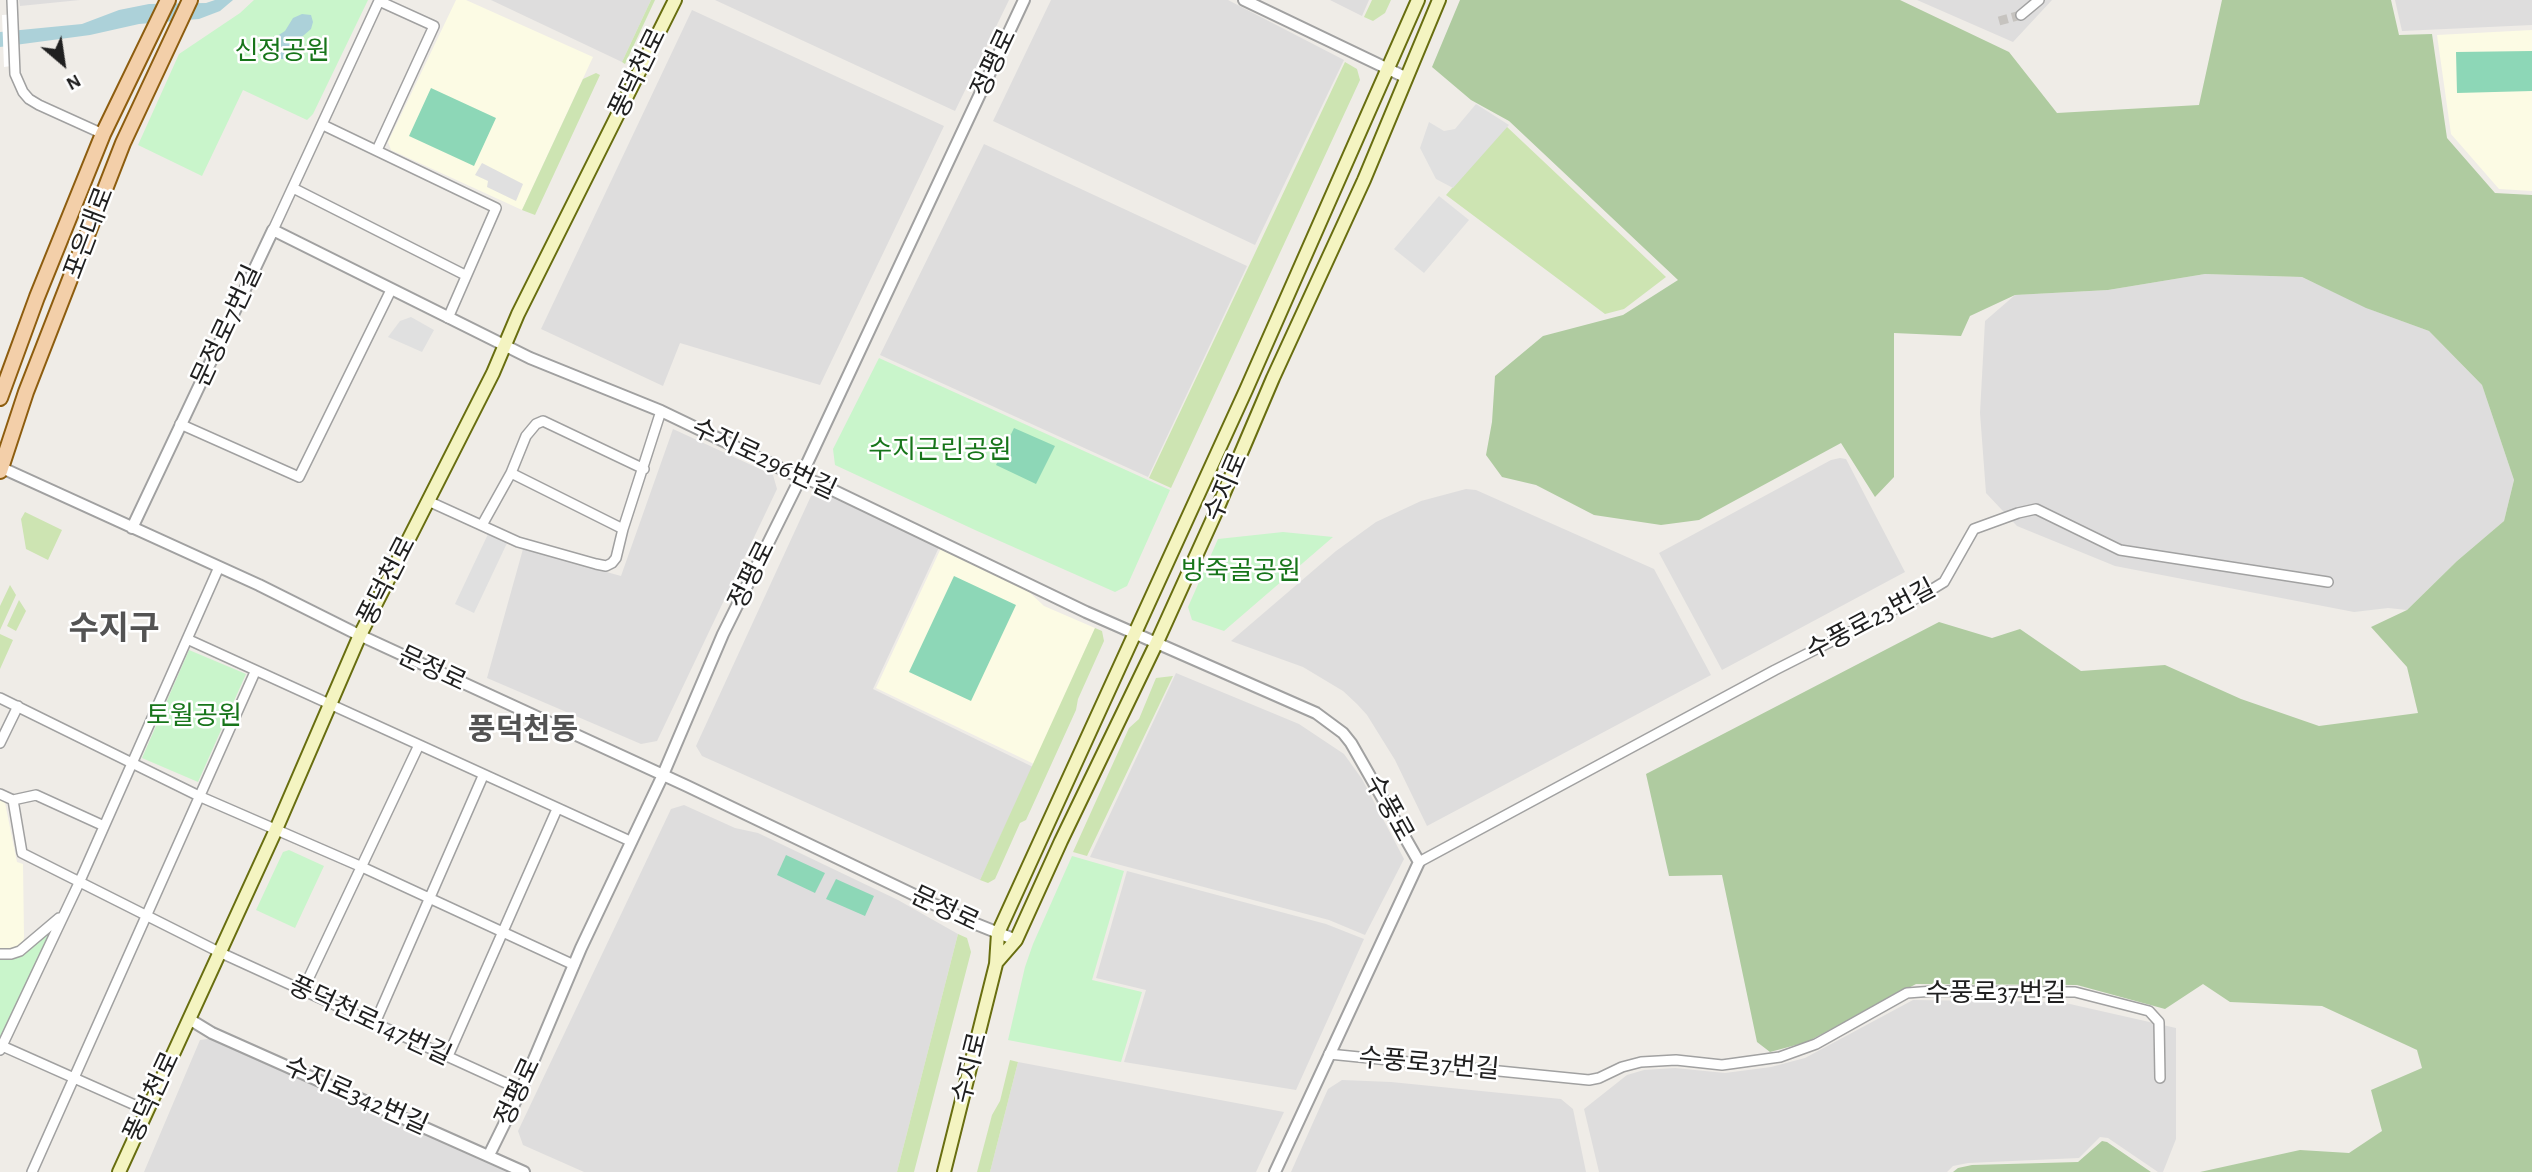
<!DOCTYPE html>
<html>
<head>
<meta charset="utf-8">
<style>
  body { margin:0 }
  #map { position:relative; width:2532px; height:1172px; overflow:hidden; background:#efece7; font-family:"Alegreya Sans",sans-serif }
  canvas { display:block }
  .north { position:absolute; left:28px; top:28px; width:70px; height:70px; -webkit-text-stroke:5px #fff; paint-order:stroke; rotate:151deg; font-size:19px; font-weight:700; line-height:28px; text-align:center; color:#202020 }
  .north::after { content:''; display:block; margin:auto; width:24px; height:32px; background:#202020; clip-path:polygon(50% 0,100% 100%,50% 72%,0 100%) }
</style>
</head>
<body>
<div id="map">
<canvas width="2532" height="1172"></canvas>
<div class="north">N</div>
</div>
<script>
const g = document.querySelector('canvas').getContext('2d');
g.lineJoin = 'round';
function fill(path, color) {
  g.fillStyle = color;
  g.fill(path, 'evenodd');
}
function toPath(rows) {
  const path = new Path2D();
  for (const r of rows) {
    path.moveTo(r[0], r[1]);
    for (let i = 2; i < r.length; i += 2) path.lineTo(r[i], r[i + 1]);
  }
  return path;
}
function stroke(path, color, width, dash) {
  g.strokeStyle = color;
  g.lineWidth = width;
  g.lineCap = dash ? 'butt' : 'round';
  g.setLineDash(dash || []);
  g.stroke(path);
}
function label(font, color, halo, rows, align = 'center') {
  g.font = font + ' "Alegreya Sans","Noto Sans KR",sans-serif';
  g.lineWidth = 5;
  g.setLineDash([]);
  g.textBaseline = 'middle';
  g.strokeStyle = halo;
  g.fillStyle = color;
  for (const [text, x, y, turn = 0] of rows) {
    g.save();
    g.translate(x, y);
    g.rotate((+turn || 0) * Math.PI / 180);
    g.textAlign = isNaN(turn) ? turn : align;
    if (halo) g.strokeText(text, 0, 0);
    g.fillText(text, 0, 0);
    g.restore();
  }
}
fill(toPath([
  [19,0,80,0,20,6],
  [491,0,651,0,622,62],
  [715,0,1009,0,955,111],
  [1051,0,1228,0,1344,60,1255,245,993,121],
  [1330,0,1369,0,1362,16],
  [1917,0,2052,0,2013,42],
  [2395,0,2532,0,2532,25,2402,31],
  [692,10,944,126,820,385,680,343,663,386,541,329],
  [984,144,1247,266,1148,477,880,355],
  [2205,274,2302,277,2372,310,2429,331,2482,385,2514,480,2504,521,2457,561,2407,610,2388,608,2354,612,2115,566,2017,526,1986,493,1980,413,1985,321,2015,295,2108,290],
  [673,429,773,475,777,489,657,741,641,744,487,678,523,549,621,576],
  [1840,458,1846,459,1905,572,1722,670,1659,553,1831,460],
  [1466,489,1476,490,1654,569,1711,675,1427,826,1395,760,1367,715,1357,704,1343,691,1303,667,1231,641,1336,551,1376,522,1421,501],
  [824,491,940,545,873,689,1033,767,980,880,702,756,696,746,811,496],
  [1176,673,1299,724,1344,754,1362,779,1404,859,1365,935,1329,920,1090,857],
  [684,805,735,828,758,833,898,900,958,934,897,1172,584,1172,523,1145,518,1131,671,809],
  [1127,871,1326,924,1364,939,1296,1090,1124,1062,1146,990,1096,978],
  [1913,1000,2061,1002,2176,1028,2176,1139,2163,1172,2158,1172,2108,1138,2100,1137,2079,1158,1968,1163,1953,1166,1947,1172,1599,1172,1584,1109,1627,1075,1644,1070,1675,1068,1725,1073,1771,1067,1805,1058],
  [214,1038,509,1171,510,1172,144,1172,200,1040],
  [1018,1062,1284,1112,1256,1172,990,1172],
  [1342,1080,1391,1082,1561,1099,1573,1109,1586,1172,1291,1172,1328,1089]
]), '#dedddd');
fill(toPath([
  [456,0,466,0,593,57,522,210,391,150,388,142],
  [2532,30,2532,191,2499,189,2451,134,2437,35],
  [941,548,1026,589,1044,606,1095,628,1034,764,876,688],
  [0,796,4,798,17,862,23,864,24,937,23,942,17,948,2,951,0,951]
]), '#fcfbe4');
fill(toPath([
  [651,0,655,0,625,64,622,62],
  [1372,0,1391,0,1385,13,1373,21,1364,17],
  [1345,62,1357,69,1360,80,1171,488,1149,478],
  [596,73,600,75,535,215,522,210,583,79],
  [1506,126,1666,277,1624,309,1605,314,1446,195],
  [25,512,62,530,48,560,26,549,21,519],
  [10,585,16,595,0,630,0,606],
  [19,600,26,611,16,631,7,626],
  [1095,628,1102,631,1104,641,1078,699,1076,710,1026,820,1020,823,995,879,988,883,980,880],
  [0,634,13,640,0,669],
  [1173,676,1087,856,1073,852,1129,728,1139,719,1156,678],
  [958,934,967,938,971,952,914,1172,897,1172],
  [1010,1060,1018,1062,990,1172,977,1172,992,1115,1000,1101]
]), '#cde4b2');
fill(toPath([
  [1460,0,1900,0,2009,52,2057,113,2199,105,2222,0,2391,0,2399,35,2432,34,2447,138,2495,193,2532,195,2532,1172,2200,1172,2300,1150,2349,1153,2382,1131,2371,1090,2422,1068,2417,1050,2322,1006,2230,1002,2203,984,2165,1009,2077,985,1916,984,1807,1042,1770,1052,1757,1042,1722,875,1669,876,1646,774,1939,622,1992,638,2020,629,2081,671,2165,665,2241,699,2319,726,2418,713,2407,667,2371,627,2407,610,2457,561,2504,521,2514,480,2482,385,2429,331,2366,308,2302,277,2205,274,2108,290,2015,295,1970,316,1961,336,1894,333,1894,477,1875,497,1841,443,1699,520,1661,525,1594,515,1536,485,1502,477,1486,455,1492,422,1495,376,1543,336,1623,315,1678,280,1509,121,1471,100,1432,67],
  [2102,1141,2107,1142,2151,1172,1953,1172,1958,1168,1972,1165,2078,1162]
]), '#afcba0');
fill(toPath([
  [254,0,368,0,313,114,307,120,243,90,202,176,138,145,179,54,240,13],
  [879,358,1170,490,1127,586,1115,592,975,530,835,465,833,449],
  [1283,532,1333,537,1224,631,1192,620,1188,607,1218,539],
  [189,650,246,674,198,782,142,758],
  [289,850,324,866,295,928,256,910,283,852],
  [1072,856,1124,871,1092,980,1142,992,1121,1062,1008,1040,1025,967,1033,944],
  [52,929,0,1038,0,958,11,959,20,955]
]), '#c9f5cb');
fill(toPath([
  [2532,51,2532,91,2457,93,2456,52],
  [431,88,496,118,474,166,409,136],
  [1014,428,1055,446,1036,484,996,465],
  [954,576,1016,605,971,701,909,672],
  [786,855,825,873,815,893,777,875],
  [836,879,874,896,865,916,826,899]
]), '#8dd7b7');
fill(toPath([
  [1476,104,1509,125,1453,188,1436,179,1420,148,1429,122,1444,131,1455,129],
  [482,163,523,184,516,201,487,187,488,181,475,175],
  [1439,196,1469,220,1424,273,1394,249],
  [411,317,434,330,422,352,388,337,400,321],
  [489,532,508,541,474,613,455,604]
]), '#e0e0e0');
fill(toPath([
  [215,0,233,0,220,11,199,19,139,24,90,35,0,47,0,32,82,24,119,10,149,4,206,3],
  [302,14,311,15,313,22,311,29,297,41,292,53,286,59,278,59,264,53,263,50,271,40,285,31,293,18]
]), '#acd1d9');
fill(toPath([
  [17,14,18,65,4,67,2,15]
]), '#fff');
stroke(toPath([
  [1999,21,2021,15]
]), '#c6c3bf', 9, [9, 4.5]);
const minor = toPath([
  [12,0,15,74,23,92,29,99,39,105,103,134],
  [2021,15,2039,0],
  [323,125,496,208,448,318],
  [293,188,465,275],
  [273,230,379,1,434,26,377,150],
  [180,424,299,477,391,290],
  [511,473,623,529],
  [428,501,518,542,596,564,606,566,612,563,616,558,623,529,661,411],
  [482,525,511,473,526,436,536,424,543,421,644,469],
  [187,639,630,841],
  [0,698,201,797,362,867,574,965],
  [0,743,18,706],
  [0,794,13,800,22,853,219,952,521,1090],
  [13,800,36,795,104,826],
  [1419,862,1775,670,1921,596,1944,582,1974,529,2018,513,2036,509,2120,550,2328,582],
  [0,954,11,954,20,951,59,918],
  [303,990,418,747],
  [375,1023,483,776],
  [0,1045,146,1110],
  [0,1050,79,883,219,567],
  [1329,1054,1589,1080,1599,1078,1622,1067,1641,1062,1676,1060,1722,1065,1780,1057,1816,1044,1907,993,1934,991,2075,992,2149,1011,2159,1022,2160,1078],
  [448,1056,557,809],
  [32,1172,255,672]
]);
const tertiary = toPath([
  [1244,0,1407,78],
  [0,467,259,585,357,634,687,786,971,922,1016,940],
  [132,528,273,230,530,358,661,411,788,472,820,484,1086,612,1316,713,1343,733,1351,743,1419,862,1275,1172],
  [189,1019,212,1033,524,1172],
  [489,1155,521,1090,581,948,662,777,723,634,796,487,1024,0]
]);
const secondary = toPath([
  [996,963,1016,940,1061,841,1157,642,1215,514,1273,378,1364,180,1439,0],
  [119,1172,274,834,360,635,493,373,518,314,675,0],
  [944,1172,996,964,998,933,1246,390,1418,0]
]);
const primary = toPath([
  [0,398,37,297,103,134,168,0],
  [0,471,26,392,123,143,190,0]
]);
stroke(minor, '#a1a1a1', 12);
stroke(tertiary, '#a1a1a1', 14);
stroke(secondary, '#686e10', 16);
stroke(primary, '#8d5d0f', 18);
stroke(minor, '#fff', 9);
stroke(tertiary, '#fff', 10);
stroke(secondary, '#f4f4c1', 12);
stroke(primary, '#f3cfa9', 14);
label('26px', '#17751a', '#fff', [
  ["신정공원",282,51],
  ["수지근린공원",940,450],
  ["방죽골공원",1241,571],
  ["토월공원",194,716]
]);
label('26px', '#202020', '#fff', [
  ["정평로",994,63,-65],
  ["풍덕천로",638,73,-64],
  ["포은대로",89,233,-69],
  ["문정로7번길",227,326,-65],
  ["수지로296번길",764,459,25],
  ["수지로",1226,487,-67],
  ["정평로",752,575,-64],
  ["풍덕천로",387,581,-63],
  ["수풍로23번길",1871,620,-28],
  ["문정로",432,669,25],
  ["수풍로",1389,808,61],
  ["문정로",945,909,25],
  ["수풍로37번길",1996,993],
  ["풍덕천로147번길",370,1021,25],
  ["수풍로37번길",1429,1064,5],
  ["수지로",970,1068,-76],
  ["정평로",518,1092,-65],
  ["수지로342번길",356,1096,24],
  ["풍덕천로",152,1097,-65]
]);
label('bold 30px', '#535353', '#fff', [
  ["풍덕천동",523,730]
]);
label('bold 33px', '#535353', '#fff', [
  ["수지구",114,629]
]);
</script>
</body>
</html>
